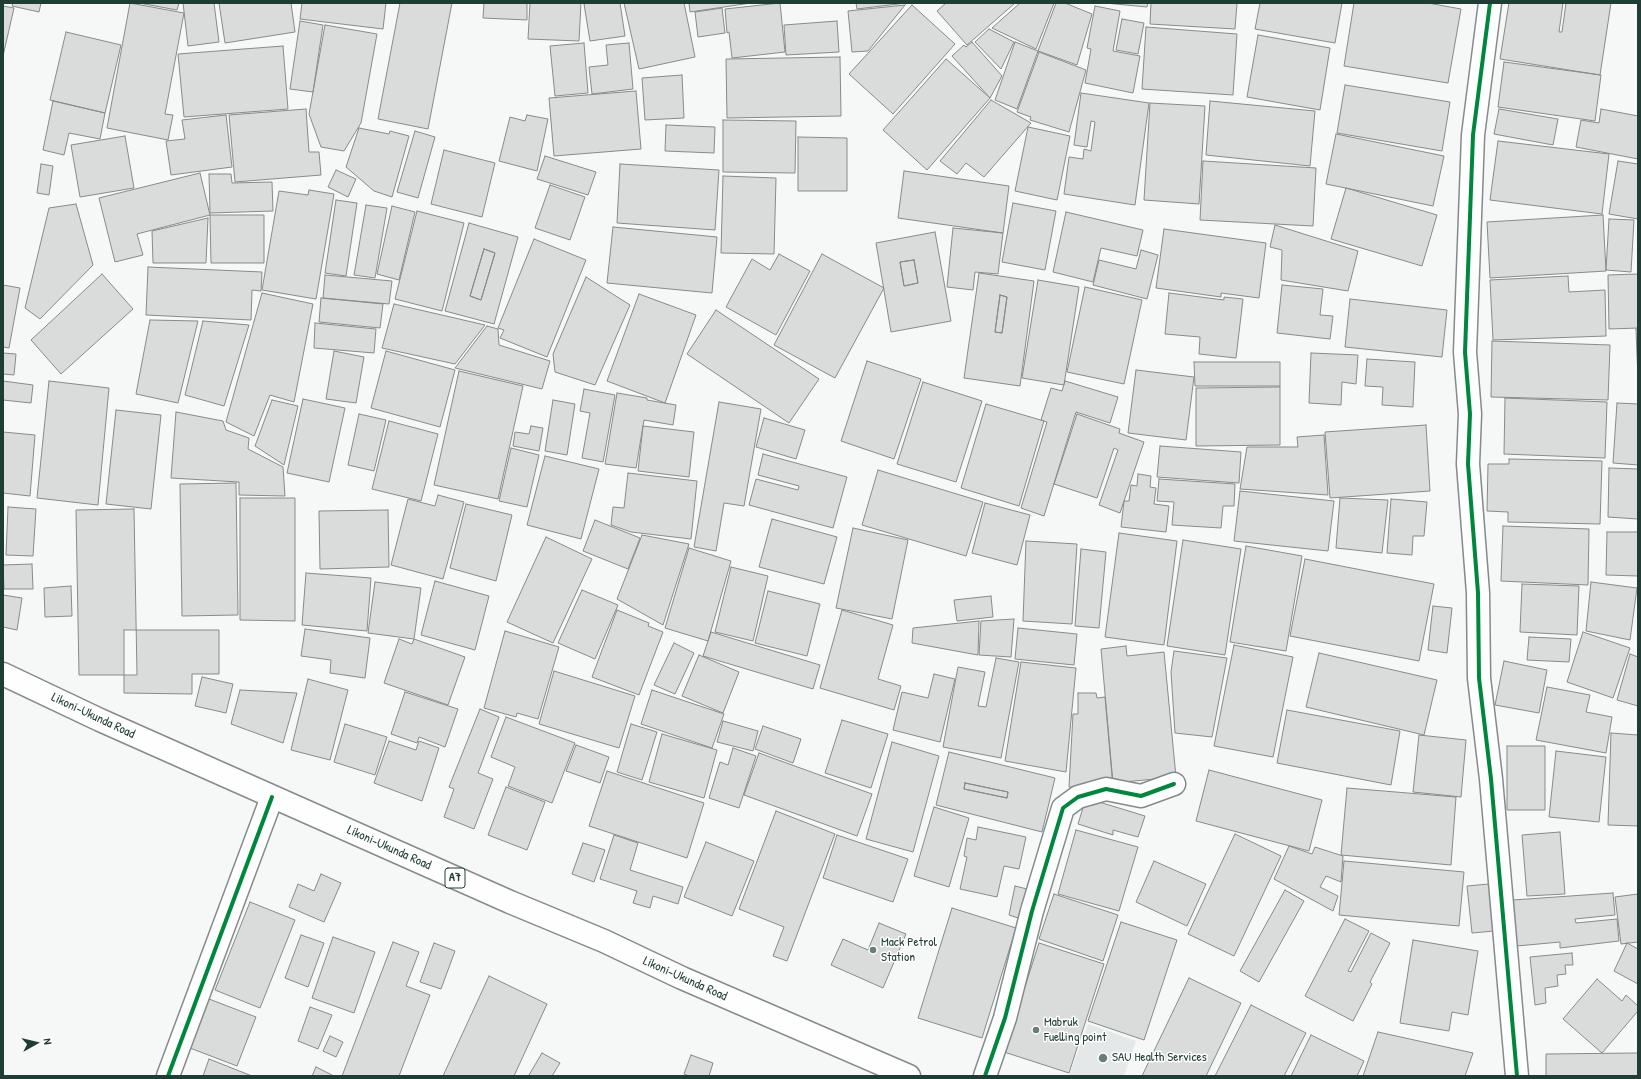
<!DOCTYPE html>
<html>
<head>
<meta charset="utf-8">
<style>
  body { margin:0 }
  #map { position:relative; width:1641px; height:1079px; overflow:hidden; background:#f6f7f7; font-family:"Patrick Hand",sans-serif }
  canvas { display:block }
  .frame { position:absolute; inset:0; border:4px solid #1f3d34; pointer-events:none }
  .north { position:absolute; left:16px; top:1023px; width:40px; height:40px; -webkit-text-stroke:3px #fff; paint-order:stroke; rotate:82deg; font-size:11px; font-weight:700; line-height:16px; text-align:center; color:#1f3d34 }
  .north::after { content:''; display:block; margin:auto; width:14px; height:18px; background:#1f3d34; clip-path:polygon(50% 0,100% 100%,50% 72%,0 100%) }
</style>
</head>
<body>
<div id="map">
<canvas width="1641" height="1079"></canvas>
<div class="frame"></div>
<div class="north">N</div>
</div>
<script>
const g = document.querySelector('canvas').getContext('2d');
g.lineJoin = 'round';
function fill(path, color) {
  g.fillStyle = color;
  g.fill(path, 'evenodd');
}
function toPath(rows) {
  const path = new Path2D();
  for (const r of rows) {
    path.moveTo(r[0], r[1]);
    for (let i = 2; i < r.length; i += 2) path.lineTo(r[i], r[i + 1]);
  }
  return path;
}
function stroke(path, color, width, dash) {
  g.strokeStyle = color;
  g.lineWidth = width;
  g.lineCap = dash ? 'butt' : 'round';
  g.setLineDash(dash || []);
  g.stroke(path);
}
function label(font, color, halo, rows, align = 'center') {
  g.font = font + ' "Patrick Hand",sans-serif';
  g.lineWidth = 3;
  g.setLineDash([]);
  g.textBaseline = 'middle';
  g.strokeStyle = halo;
  g.fillStyle = color;
  for (const [text, x, y, turn = 0] of rows) {
    g.save();
    g.translate(x, y);
    g.rotate((+turn || 0) * Math.PI / 180);
    g.textAlign = isNaN(turn) ? turn : align;
    if (halo) g.strokeText(text, 0, 0);
    g.fillText(text, 0, 0);
    g.restore();
  }
}
fill(toPath([
  [1088,1024,1136,1041,1124,1076,1069,1076]
]), '#e5e8e8');
const building = toPath([
  [13,3,41,3,39,12,12,6,13,3],
  [130,3,184,13,165,114,173,115,168,140,107,128,130,3],
  [139,3,179,3,177,10,139,3],
  [183,3,214,3,219,42,188,46,183,3],
  [219,3,291,3,295,32,225,43,219,3],
  [302,3,386,3,383,29,300,19,302,3],
  [400,3,452,3,428,129,378,119,400,3],
  [484,3,527,3,527,20,483,18,484,3],
  [530,3,581,3,579,41,528,39,530,3],
  [589,3,620,3,625,36,590,41,584,4,589,3],
  [624,3,684,3,695,57,639,69,624,3],
  [689,3,751,3,690,12,689,3],
  [780,3,785,52,732,58,729,32,727,33,725,9,780,3],
  [856,3,906,3,857,9,856,3],
  [946,3,1015,3,967,45,937,11,946,3],
  [1020,3,1054,3,1036,49,992,28,1020,3],
  [1056,3,1065,3,1092,14,1077,65,1038,51,1056,3],
  [1105,3,1148,3,1147,7,1105,3],
  [1151,3,1237,3,1235,29,1150,24,1151,3],
  [1260,3,1342,3,1335,43,1255,29,1260,3],
  [1354,3,1428,3,1461,9,1448,83,1344,66,1354,3],
  [1509,3,1563,3,1559,32,1562,32,1566,3,1611,3,1600,75,1500,59,1509,3],
  [905,5,868,51,852,52,848,11,905,5],
  [912,5,955,44,893,114,849,74,912,5],
  [3,6,14,8,3,56,3,6],
  [1095,6,1120,11,1113,51,1140,56,1133,93,1085,83,1091,49,1087,48,1095,6],
  [722,8,725,33,698,37,695,12,722,8],
  [1122,19,1144,23,1138,54,1116,50,1122,19],
  [300,21,323,25,313,92,290,89,300,21],
  [837,21,839,52,786,55,784,25,837,21],
  [325,25,377,34,361,123,344,151,321,147,309,114,325,25],
  [1146,27,1237,34,1233,95,1142,89,1146,27],
  [989,29,1014,42,1001,69,975,42,989,29],
  [66,32,121,45,105,113,50,100,66,32],
  [1258,35,1330,48,1320,110,1247,97,1258,35],
  [972,42,1002,76,990,98,952,56,964,45,966,47,972,42],
  [1015,42,1038,51,1017,109,995,100,1015,42],
  [584,43,588,93,555,96,550,46,584,43],
  [629,43,633,89,592,94,589,67,608,65,606,45,629,43],
  [283,46,288,109,184,117,178,54,283,46],
  [1039,52,1086,70,1069,132,1030,120,1031,117,1017,112,1039,52],
  [840,57,841,116,727,118,726,59,840,57],
  [946,59,990,98,927,170,883,130,946,59],
  [1504,62,1601,75,1595,121,1498,107,1504,62],
  [682,75,684,118,645,120,642,78,682,75],
  [1345,85,1450,102,1442,151,1337,133,1345,85],
  [636,91,641,149,554,156,549,98,636,91],
  [1081,93,1149,103,1135,205,1064,194,1069,157,1083,159,1084,149,1091,151,1095,122,1091,121,1087,147,1074,145,1081,93],
  [991,100,1031,123,984,177,966,163,957,174,940,161,991,100],
  [53,101,105,113,100,139,69,133,64,155,43,150,53,101],
  [1210,101,1315,111,1310,166,1206,155,1210,101],
  [1150,103,1205,106,1199,204,1144,200,1150,103],
  [306,109,309,152,319,152,321,175,235,182,229,115,306,109],
  [1499,109,1558,119,1553,145,1494,134,1499,109],
  [1601,109,1638,116,1638,159,1576,147,1581,120,1599,123,1601,109],
  [226,115,232,167,171,175,166,141,185,139,182,120,226,115],
  [527,115,548,119,537,171,499,161,510,117,525,121,527,115],
  [723,120,796,121,795,173,723,172,723,120],
  [666,125,715,127,714,153,665,151,666,125],
  [1028,127,1070,136,1057,200,1015,191,1028,127],
  [359,128,389,134,390,131,409,136,392,197,374,191,346,167,359,128],
  [415,131,435,137,418,198,397,192,415,131],
  [1336,134,1444,156,1433,206,1326,184,1336,134],
  [125,136,134,188,80,197,71,145,125,136],
  [798,137,847,138,847,191,798,191,798,137],
  [1498,141,1609,154,1602,214,1490,200,1498,141],
  [444,150,495,163,482,217,431,204,444,150],
  [545,156,596,172,588,195,537,179,545,156],
  [1203,161,1316,168,1313,226,1200,220,1203,161],
  [1618,161,1638,164,1638,219,1609,214,1618,161],
  [41,164,53,166,49,195,37,193,41,164],
  [620,164,719,170,715,230,617,223,620,164],
  [336,170,356,179,348,197,328,187,336,170],
  [904,171,1009,186,1003,233,898,218,904,171],
  [200,173,210,215,137,234,143,255,115,262,99,198,200,173],
  [209,174,231,174,232,183,272,182,273,211,210,213,209,174],
  [723,176,776,178,774,254,721,253,723,176],
  [550,185,585,197,570,240,535,228,550,185],
  [1346,188,1437,215,1422,266,1331,239,1346,188],
  [309,190,334,194,316,299,262,290,279,191,308,195,309,190],
  [336,200,357,203,346,276,325,273,336,200],
  [1013,203,1056,211,1045,270,1002,262,1013,203],
  [76,204,93,265,40,319,25,308,49,208,76,204],
  [366,205,387,208,375,278,354,275,366,205],
  [392,206,415,212,399,280,377,274,392,206],
  [417,211,464,223,442,311,395,299,417,211],
  [1066,212,1143,230,1137,256,1101,248,1093,282,1053,272,1066,212],
  [210,215,264,215,264,263,211,263,210,215],
  [1603,215,1606,271,1490,278,1487,222,1603,215],
  [208,218,206,263,153,263,152,231,208,218],
  [1609,219,1634,220,1631,272,1606,270,1609,219],
  [469,223,518,237,494,324,445,311,469,223],
  [484,249,495,253,481,300,470,296,484,249],
  [1275,225,1358,251,1348,291,1281,280,1282,250,1270,247,1275,225],
  [613,227,717,237,712,293,607,283,613,227],
  [953,228,1003,233,998,274,975,272,973,290,947,287,953,228],
  [1164,229,1266,243,1259,298,1221,293,1221,297,1156,288,1164,229],
  [935,232,951,321,891,332,876,243,935,232],
  [914,260,918,283,904,286,900,262,914,260],
  [534,239,586,260,547,357,500,338,504,330,498,328,534,239],
  [484,249,495,253,481,300,470,296,484,249],
  [1141,250,1158,255,1147,299,1093,285,1099,260,1136,269,1141,250],
  [779,254,810,271,776,335,726,307,752,259,770,270,779,254],
  [822,254,884,288,835,378,774,345,822,254],
  [914,260,918,283,904,286,900,262,914,260],
  [148,267,262,272,261,291,252,290,251,320,146,315,148,267],
  [979,273,1034,281,1020,386,964,378,979,273],
  [1000,295,1007,297,1002,333,995,332,1000,295],
  [102,274,133,309,61,374,31,340,102,274],
  [1638,274,1638,328,1609,329,1608,275,1638,274],
  [325,275,392,281,389,304,323,298,325,275],
  [1568,276,1569,292,1605,290,1606,336,1493,340,1490,280,1568,276],
  [586,277,630,305,595,385,555,372,553,354,586,277],
  [1038,280,1079,287,1064,385,1022,378,1038,280],
  [3,285,20,288,9,348,3,347,3,285],
  [1282,285,1323,289,1320,315,1333,316,1330,339,1277,333,1282,285],
  [1085,287,1142,300,1124,384,1067,372,1085,287],
  [262,293,313,304,294,402,270,395,254,436,226,422,262,293],
  [1169,293,1224,300,1224,297,1243,299,1236,358,1199,354,1200,337,1165,334,1169,293],
  [639,294,696,315,665,403,607,381,639,294],
  [1000,295,1007,297,1002,333,995,332,1000,295],
  [321,298,383,304,380,328,319,322,321,298],
  [1350,299,1447,310,1442,357,1345,347,1350,299],
  [394,304,485,325,455,364,382,348,394,304],
  [716,310,819,379,789,423,687,354,716,310],
  [150,320,198,321,178,403,136,394,150,320],
  [203,321,249,325,224,406,185,395,203,321],
  [315,323,376,329,374,353,314,348,315,323],
  [487,326,498,329,499,345,550,361,542,389,455,368,487,326],
  [1636,329,1638,329,1638,380,1636,329],
  [1492,341,1610,345,1608,400,1491,397,1492,341],
  [334,351,364,357,356,403,326,399,334,351],
  [386,351,455,370,440,427,371,408,386,351],
  [3,353,16,354,14,375,3,374,3,353],
  [1311,353,1358,355,1356,384,1342,382,1341,405,1309,403,1311,353],
  [1367,359,1415,362,1413,407,1382,405,1383,387,1365,386,1367,359],
  [867,361,921,379,894,459,841,441,867,361],
  [1194,362,1280,362,1280,386,1195,386,1194,362],
  [1136,370,1194,377,1186,440,1128,433,1136,370],
  [459,371,523,386,498,499,434,485,459,371],
  [3,381,33,385,31,403,3,400,3,381],
  [49,381,109,388,98,505,37,498,49,381],
  [1065,381,1118,397,1110,423,1076,412,1044,516,1021,508,1047,422,1041,420,1051,388,1062,391,1065,381],
  [923,382,982,401,956,482,897,464,923,382],
  [1280,387,1280,445,1196,446,1196,388,1280,387],
  [584,389,615,395,603,462,582,458,590,413,580,411,584,389],
  [617,393,647,398,647,400,676,405,673,425,644,420,636,468,605,464,617,393],
  [1505,398,1607,402,1605,458,1504,454,1505,398],
  [303,399,345,408,329,482,287,473,303,399],
  [272,400,298,406,284,465,255,446,272,400],
  [553,400,575,404,567,455,545,451,553,400],
  [719,402,761,409,744,506,724,503,716,551,694,547,719,402],
  [1617,403,1638,404,1638,465,1613,463,1617,403],
  [986,404,1044,421,1019,506,961,488,986,404],
  [116,410,161,415,151,509,106,504,116,410],
  [176,412,223,421,226,430,249,438,248,449,283,467,285,496,239,495,239,482,171,478,176,412],
  [359,414,386,420,374,471,348,465,359,414],
  [1077,414,1120,429,1119,433,1144,442,1120,513,1099,505,1118,450,1114,448,1097,498,1054,484,1077,414],
  [764,418,805,430,796,459,756,447,764,418],
  [389,421,438,434,421,501,372,489,389,421],
  [1426,425,1430,491,1330,498,1325,432,1426,425],
  [531,426,543,428,539,451,513,446,515,432,529,434,531,426],
  [643,426,694,432,689,477,638,471,643,426],
  [3,432,35,435,30,496,3,493,3,432],
  [1324,435,1328,495,1240,489,1247,447,1298,447,1297,437,1324,435],
  [1160,446,1241,452,1239,483,1157,477,1160,446],
  [511,448,539,455,527,507,499,501,511,448],
  [763,454,847,477,833,528,749,505,756,479,798,490,799,486,758,475,763,454],
  [545,456,599,469,581,539,527,525,545,456],
  [1509,459,1602,461,1600,524,1508,522,1508,512,1487,511,1488,464,1509,464,1509,459],
  [1609,468,1638,469,1638,519,1608,517,1609,468],
  [878,470,983,502,966,556,862,525,878,470],
  [628,473,697,481,691,539,631,532,611,525,613,507,624,508,628,473],
  [1138,474,1151,476,1150,487,1156,488,1154,504,1169,506,1166,532,1121,527,1124,501,1129,501,1131,485,1137,486,1138,474],
  [1159,479,1235,484,1234,506,1223,506,1221,528,1172,525,1174,502,1157,501,1159,479],
  [236,483,238,615,182,616,180,484,236,483],
  [1240,491,1334,501,1328,551,1234,541,1240,491],
  [438,495,464,502,443,579,391,565,408,499,435,506,438,495],
  [240,498,295,498,295,621,240,620,240,498],
  [1340,498,1388,500,1382,553,1336,548,1340,498],
  [1391,499,1427,502,1424,536,1413,536,1412,555,1387,553,1391,499],
  [985,503,1030,515,1017,565,972,553,985,503],
  [466,504,512,515,496,581,450,568,466,504],
  [8,507,36,509,33,556,6,555,8,507],
  [134,509,137,675,79,675,76,510,134,509],
  [388,510,389,567,320,569,319,511,388,510],
  [772,519,837,537,824,584,759,567,772,519],
  [595,520,640,538,628,569,583,551,595,520],
  [1503,526,1589,529,1588,585,1501,581,1503,526],
  [853,528,908,540,892,619,836,608,853,528],
  [1607,532,1638,532,1638,576,1606,575,1607,532],
  [1119,533,1177,541,1164,645,1105,637,1119,533],
  [642,535,689,544,663,625,617,599,642,535],
  [546,537,592,559,553,643,507,622,546,537],
  [1183,540,1241,549,1225,655,1167,646,1183,540],
  [1026,541,1077,544,1072,624,1023,621,1026,541],
  [1246,546,1302,556,1286,651,1230,642,1246,546],
  [689,548,731,561,708,641,665,628,689,548],
  [1081,549,1106,552,1099,628,1075,626,1081,549],
  [1305,559,1434,584,1419,661,1290,636,1305,559],
  [32,564,33,589,4,589,3,565,32,564],
  [731,567,768,576,753,641,715,632,731,567],
  [306,573,371,578,367,631,302,625,306,573],
  [435,581,489,596,475,650,421,635,435,581],
  [375,582,421,588,414,639,368,633,375,582],
  [1591,582,1637,588,1630,640,1586,631,1591,582],
  [1522,584,1579,586,1577,635,1520,632,1522,584],
  [71,586,72,616,45,617,44,588,71,586],
  [582,590,618,605,595,659,558,643,582,590],
  [768,591,820,604,807,656,755,643,768,591],
  [3,595,22,598,17,630,3,627,3,595],
  [991,596,993,617,957,621,954,600,991,596],
  [1433,606,1452,608,1447,653,1428,650,1433,606],
  [617,610,649,623,648,626,663,632,639,695,592,677,617,610],
  [842,610,893,625,878,679,901,686,894,710,820,688,842,610],
  [1014,619,1011,657,979,655,981,621,1014,619],
  [979,621,978,655,912,643,913,628,979,621],
  [1018,628,1077,634,1074,665,1015,659,1018,628],
  [305,629,370,638,365,678,330,673,331,660,301,656,305,629],
  [124,630,219,630,219,674,192,674,192,694,124,693,124,630],
  [505,631,559,647,538,719,517,713,516,717,484,708,505,631],
  [711,632,820,665,813,689,703,656,711,632],
  [1583,632,1630,648,1613,698,1567,682,1583,632],
  [1529,637,1571,639,1569,662,1527,660,1529,637],
  [399,639,412,644,414,639,465,657,448,705,384,683,399,639],
  [674,643,694,653,675,694,654,685,674,643],
  [1234,645,1293,657,1273,757,1214,746,1234,645],
  [1126,646,1127,656,1164,652,1176,777,1113,783,1101,649,1126,646],
  [1174,651,1227,658,1212,737,1175,733,1171,672,1174,651],
  [1319,653,1437,680,1424,735,1306,707,1319,653],
  [1630,654,1638,657,1638,706,1617,700,1630,654],
  [699,655,739,672,723,713,682,696,699,655],
  [996,658,1019,662,1001,758,943,747,958,667,985,672,978,706,986,707,996,658],
  [1504,661,1547,670,1539,713,1495,705,1504,661],
  [1021,662,1076,668,1066,772,1005,761,1021,662],
  [554,671,635,696,619,748,539,724,554,671],
  [934,674,955,679,940,742,893,730,902,692,928,698,934,674],
  [202,677,233,684,226,713,195,706,202,677],
  [308,679,348,690,330,760,291,750,308,679],
  [1547,687,1590,695,1586,712,1612,717,1606,753,1536,740,1547,687],
  [240,690,297,693,283,743,231,724,240,690],
  [652,690,724,714,712,748,641,724,652,690],
  [405,692,458,709,445,747,419,737,417,743,391,734,405,692],
  [1078,693,1096,693,1097,698,1105,697,1113,787,1069,787,1073,714,1078,714,1078,693],
  [480,709,499,717,478,773,493,779,474,829,444,817,454,789,449,787,480,709],
  [1287,710,1400,731,1391,785,1277,763,1287,710],
  [506,717,575,743,552,803,508,786,515,767,491,757,506,717],
  [842,720,888,734,871,788,825,773,842,720],
  [723,721,758,731,753,751,717,742,723,721],
  [345,724,387,737,375,775,334,762,345,724],
  [631,724,657,732,642,780,617,772,631,724],
  [763,726,801,739,793,763,755,749,763,726],
  [1611,733,1638,735,1638,826,1608,825,1611,733],
  [662,734,717,750,704,798,649,782,662,734],
  [1419,735,1466,740,1461,797,1413,792,1419,735],
  [389,741,416,750,419,741,439,748,422,801,374,783,389,741],
  [892,742,939,756,913,852,866,839,892,742],
  [576,745,609,757,600,783,566,771,576,745],
  [1507,746,1545,746,1545,810,1507,810,1507,746],
  [733,748,756,756,739,808,709,798,720,762,728,765,733,748],
  [1556,751,1606,757,1599,822,1549,817,1556,751],
  [949,752,1055,778,1042,832,936,805,949,752],
  [965,783,1008,792,1007,798,964,789,965,783],
  [759,753,872,794,857,836,744,795,759,753],
  [1209,770,1322,800,1309,851,1196,821,1209,770],
  [607,771,704,803,687,858,589,826,607,771],
  [965,783,1008,792,1007,798,964,789,965,783],
  [506,787,545,802,527,850,488,835,506,787],
  [1347,788,1456,797,1451,865,1341,855,1347,788],
  [1086,798,1145,816,1138,837,1113,830,1113,835,1078,824,1086,798],
  [934,807,969,818,949,887,914,876,934,807],
  [776,811,835,834,787,961,773,956,784,927,739,909,776,811],
  [978,827,1026,837,1019,869,1004,866,997,897,960,889,967,857,964,856,967,838,976,840,978,827],
  [1076,830,1138,847,1119,911,1058,894,1076,830],
  [1560,832,1565,894,1527,896,1522,835,1560,832],
  [1235,834,1281,856,1234,956,1188,934,1235,834],
  [614,835,638,843,630,870,683,887,678,904,653,896,650,908,633,903,637,891,600,879,614,835],
  [837,835,908,859,893,902,823,878,837,835],
  [706,842,754,861,732,916,684,897,706,842],
  [583,843,605,850,594,882,572,874,583,843],
  [1289,846,1312,854,1315,847,1343,856,1341,882,1326,876,1320,887,1338,896,1333,911,1274,879,1289,846],
  [1154,861,1206,884,1187,926,1136,902,1154,861],
  [1344,861,1464,872,1459,926,1339,915,1344,861],
  [321,874,341,883,324,922,289,907,298,884,314,891,321,874],
  [1489,884,1494,931,1472,933,1467,886,1489,884],
  [1015,886,1027,889,1021,919,1009,915,1015,886],
  [1285,890,1304,901,1259,982,1240,971,1285,890],
  [1613,893,1615,915,1575,919,1576,923,1617,919,1619,941,1560,948,1560,942,1517,946,1513,900,1613,893],
  [1054,894,1118,915,1103,961,1039,939,1054,894],
  [1638,894,1638,942,1621,944,1615,897,1638,894],
  [250,902,295,920,260,1008,215,990,250,902],
  [952,908,1016,928,982,1038,918,1018,952,908],
  [1345,919,1369,931,1348,971,1351,972,1371,933,1390,943,1370,982,1372,984,1353,1021,1305,996,1345,919],
  [1121,922,1177,940,1144,1040,1088,1021,1121,922],
  [879,923,906,934,883,988,831,965,843,939,868,950,879,923],
  [301,935,324,943,308,987,285,978,301,935],
  [333,937,375,952,354,1013,312,998,333,937],
  [1413,940,1478,951,1468,1015,1452,1012,1449,1031,1400,1023,1413,940],
  [393,942,419,952,406,986,430,995,399,1076,342,1076,393,942],
  [434,943,455,951,441,989,420,982,434,943],
  [1039,943,1104,964,1069,1073,1004,1052,1039,943],
  [1627,943,1638,949,1638,984,1614,971,1627,943],
  [1572,953,1573,965,1565,965,1566,974,1557,975,1558,986,1545,988,1546,1003,1535,1005,1530,957,1572,953],
  [489,976,547,1004,514,1076,443,1076,489,976],
  [1189,978,1241,1003,1206,1076,1142,1076,1189,978],
  [1597,979,1622,1001,1626,995,1638,1006,1638,1011,1602,1053,1563,1019,1597,979],
  [209,999,256,1017,237,1066,190,1048,209,999],
  [1251,1005,1306,1033,1284,1076,1215,1076,1251,1005],
  [310,1007,332,1015,318,1049,298,1041,310,1007],
  [1378,1032,1473,1053,1465,1076,1363,1076,1378,1032],
  [1311,1035,1364,1061,1357,1076,1291,1076,1311,1035],
  [330,1036,343,1042,336,1057,323,1051,330,1036],
  [542,1053,560,1063,552,1076,531,1076,529,1075,542,1053],
  [1638,1053,1638,1076,1546,1076,1546,1054,1638,1053],
  [691,1055,713,1063,709,1076,689,1076,684,1074,691,1055],
  [209,1059,252,1076,203,1076,209,1059],
  [316,1067,332,1075,332,1076,312,1076,316,1067]
]);
fill(building, '#dadcdc');
stroke(building, '#858b8a', 1);
const street = toPath([
  [1490,3,1473,135,1465,352,1470,414,1468,464,1478,593,1479,678,1491,779,1517,1076],
  [168,1076,272,797],
  [985,1076,1005,1018,1032,911,1063,808,1078,797,1106,789,1141,796,1174,784]
]);
const highway = toPath([
  [3,674,100,720,510,902,604,941,682,978,909,1076]
]);
stroke(street, '#858b8a', 25);
stroke(highway, '#858b8a', 25);
stroke(street, '#fefefe', 22);
stroke(highway, '#fefefe', 22);
stroke(toPath([
  [1490,3,1473,135,1465,352,1470,414,1468,464,1478,593,1479,678,1491,779,1517,1076],
  [168,1076,272,797],
  [985,1076,1005,1018,1032,911,1063,808,1078,797,1106,789,1141,796,1174,784]
]), '#00873e', 4);
for (const [x, y, r, color] of [
  [873,950,4,"#6a7e78"],
  [1036,1030,4,"#6a7e78"],
  [1103,1058,5,"#6a7e78"]
]) {
  const dot = new Path2D();
  dot.arc(x, y, r, 0, 2 * Math.PI);
  g.fillStyle = color;
  g.fill(dot);
  stroke(dot, '#fff', 1.5);
}
for (const [x, y, w] of [
  [455,878,20]
]) {
  const box = new Path2D();
  box.roundRect(x - w / 2, y - 10, w, 20, 3);
  g.fillStyle = '#fff';
  g.fill(box);
  stroke(box, '#1f3d34', 1);
}
label('bold 12px', '#1f3d34', null, [
  ["A7",455,878]
]);
label('13px', '#1f3d34', '#fff', [
  ["Likoni-Ukunda Road",93,716,25],
  ["Likoni-Ukunda Road",389,848,24],
  ["Likoni-Ukunda Road",685,979,24]
]);
label('13px', '#1f3d34', '#fff', [
  ["Mack Petrol",881,943],
  ["Station",881,958],
  ["Mabruk",1044,1023],
  ["Fuelling point",1044,1038],
  ["SAU Health Services",1112,1058]
], 'left');
</script>
</body>
</html>
